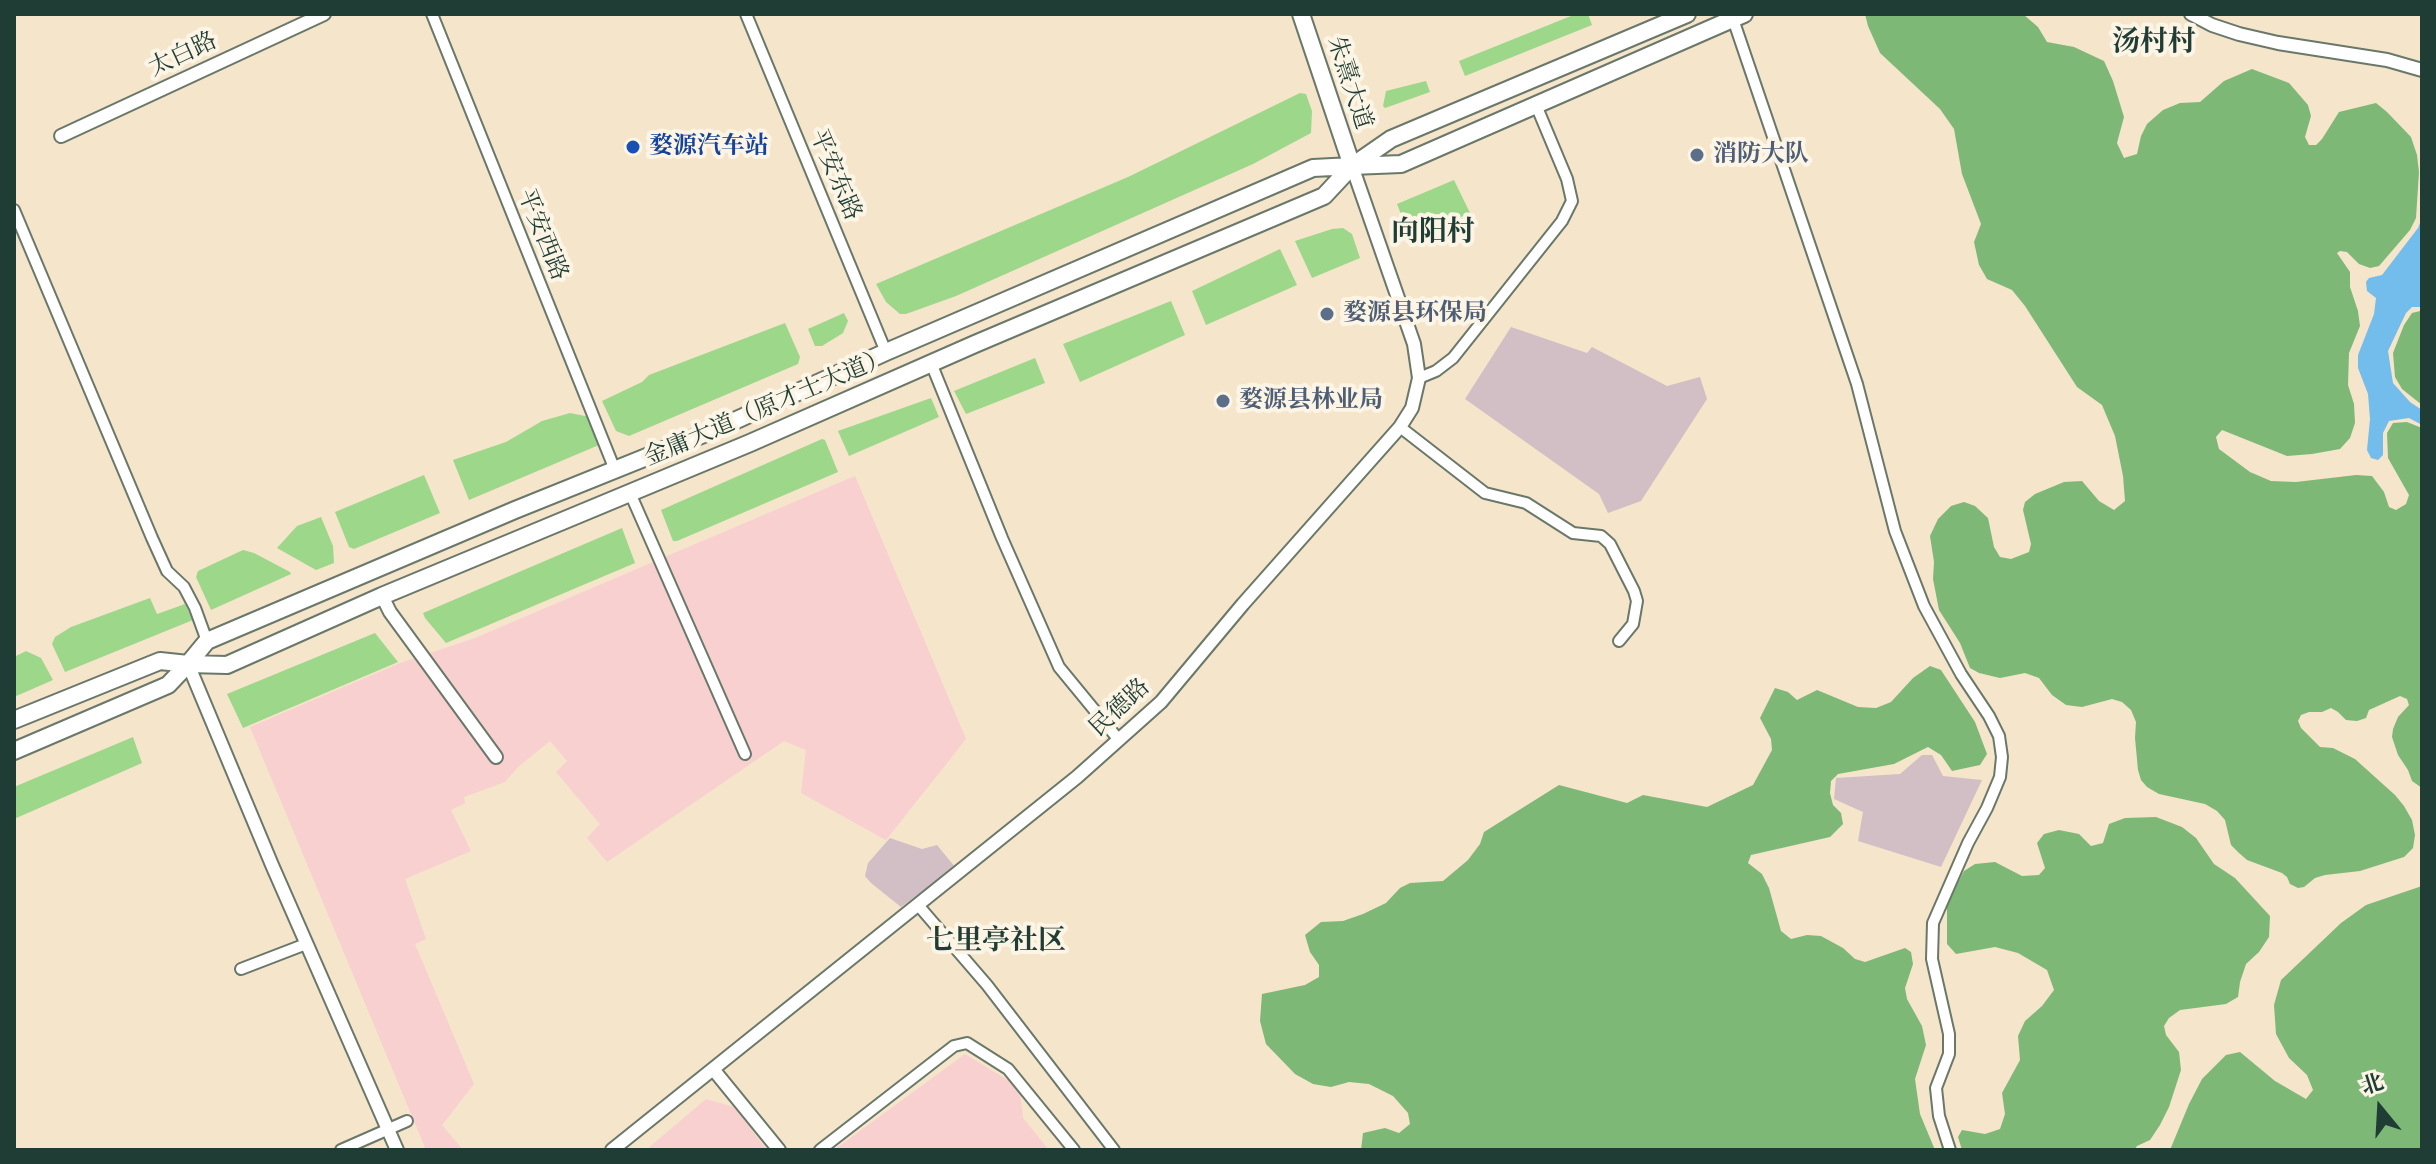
<!DOCTYPE html>
<html>
<head>
<meta charset="utf-8">
<style>
  body { margin:0 }
  #map { position:relative; width:2436px; height:1164px; overflow:hidden; background:#f5e5cb; font-family:"Old Standard TT","Noto Serif SC",serif }
  canvas { display:block }
  .frame { position:absolute; inset:0; border:16px solid #1f3d34; pointer-events:none }
  .north { position:absolute; left:2340px; top:1068px; width:80px; height:80px; -webkit-text-stroke:6px #fcf5e5; paint-order:stroke; rotate:342deg; font-size:22px; font-weight:700; line-height:32px; text-align:center; color:#1f3d34 }
  .north::after { content:''; display:block; margin:auto; width:28px; height:36px; background:#1f3d34; clip-path:polygon(50% 0,100% 100%,50% 72%,0 100%) }
</style>
</head>
<body>
<div id="map">
<canvas width="2436" height="1164"></canvas>
<div class="frame"></div>
<div class="north">北</div>
</div>
<script>
const g = document.querySelector('canvas').getContext('2d');
g.lineJoin = 'round';
function fill(path, color) {
  g.fillStyle = color;
  g.fill(path, 'evenodd');
}
function toPath(rows) {
  const path = new Path2D();
  for (const r of rows) {
    path.moveTo(r[0], r[1]);
    for (let i = 2; i < r.length; i += 2) path.lineTo(r[i], r[i + 1]);
  }
  return path;
}
function stroke(path, color, width, dash) {
  g.strokeStyle = color;
  g.lineWidth = width;
  g.lineCap = dash ? 'butt' : 'round';
  g.setLineDash(dash || []);
  g.stroke(path);
}
function label(font, color, halo, rows, align = 'center') {
  g.font = font + ' "Old Standard TT","Noto Serif SC",serif';
  g.lineWidth = 8;
  g.setLineDash([]);
  g.textBaseline = 'middle';
  g.strokeStyle = halo;
  g.fillStyle = color;
  for (const [text, x, y, turn = 0] of rows) {
    g.save();
    g.translate(x, y);
    g.rotate((+turn || 0) * Math.PI / 180);
    g.textAlign = isNaN(turn) ? turn : align;
    if (halo) g.strokeText(text, 0, 0);
    g.fillText(text, 0, 0);
    g.restore();
  }
}
fill(toPath([
  [855,476,966,739,886,840,801,793,806,750,784,741,607,862,587,838,600,824,556,772,567,761,550,741,518,767,505,782,464,797,465,803,451,810,471,851,405,879,426,939,415,944,474,1084,442,1125,463,1150,426,1150,250,727,400,663,475,638],
  [965,1054,1011,1082,1020,1093,1023,1118,1049,1150,834,1150],
  [706,1099,734,1107,767,1150,646,1150]
]), '#f7d0cf');
fill(toPath([
  [1511,327,1587,353,1592,347,1667,386,1700,377,1707,399,1641,501,1608,513,1599,494,1465,399],
  [1922,755,1932,755,1943,776,1982,780,1941,867,1858,841,1863,812,1834,799,1836,778,1900,774],
  [890,838,922,849,937,845,955,867,901,907,871,883,865,876,868,863]
]), '#d2bec5');
fill(toPath([
  [1576,14,1588,14,1592,25,1465,76,1459,61],
  [1426,81,1430,92,1385,108,1383,106,1386,91],
  [1300,93,1306,94,1312,111,1311,133,1253,164,956,296,906,314,900,314,886,302,876,284,1128,177],
  [1454,180,1470,213,1417,236,1410,217,1402,217,1397,204],
  [1343,228,1352,234,1360,258,1312,278,1295,241,1332,229],
  [1280,249,1297,285,1206,325,1192,291],
  [1171,301,1185,335,1080,382,1063,344],
  [844,313,848,321,843,333,822,346,815,346,808,329],
  [785,323,800,357,798,364,629,436,616,431,602,401,642,382,649,375],
  [1035,358,1045,383,966,414,954,391],
  [931,398,939,417,849,456,838,431],
  [570,413,590,417,600,440,599,445,469,500,453,460,506,442,542,421],
  [822,439,825,440,838,472,677,541,673,541,661,510],
  [424,475,440,513,354,549,349,547,335,512],
  [321,517,333,546,334,563,316,570,277,548,297,526],
  [622,528,635,563,446,643,425,618,423,613],
  [243,550,254,553,290,572,291,574,211,610,196,577,198,571],
  [150,598,157,614,185,604,193,620,65,672,52,644,55,637,71,627],
  [375,633,398,662,243,728,227,694],
  [26,651,41,658,53,680,14,697,14,657],
  [133,737,142,763,14,819,14,787]
]), '#9dd78a');
fill(toPath([
  [1865,14,2024,15,2038,27,2047,42,2074,47,2104,61,2113,81,2124,117,2117,143,2124,158,2137,154,2141,136,2147,124,2163,110,2180,103,2200,102,2224,81,2252,69,2289,83,2308,105,2311,116,2305,137,2309,145,2316,145,2322,139,2339,112,2376,103,2387,112,2411,137,2417,155,2419,172,2416,218,2410,230,2379,266,2370,268,2359,264,2347,252,2340,251,2337,253,2350,272,2350,287,2358,311,2360,326,2349,353,2348,385,2354,404,2355,423,2350,438,2340,449,2312,454,2287,456,2222,430,2216,437,2219,449,2250,472,2271,481,2296,482,2356,475,2372,476,2384,492,2389,507,2396,510,2406,504,2409,495,2388,458,2387,433,2393,423,2407,422,2422,428,2422,788,2412,781,2408,770,2398,755,2392,737,2393,729,2398,717,2409,705,2407,699,2400,696,2369,710,2366,718,2357,721,2346,720,2338,712,2331,708,2322,712,2309,712,2301,715,2298,721,2301,728,2320,747,2333,748,2355,759,2395,795,2404,806,2412,820,2415,835,2413,848,2404,857,2360,871,2325,875,2315,878,2304,887,2298,888,2290,884,2287,877,2282,873,2247,860,2239,853,2231,845,2225,820,2217,811,2205,804,2159,794,2147,787,2141,780,2138,770,2135,738,2136,722,2131,710,2122,702,2112,699,2082,707,2066,705,2052,695,2039,678,2025,673,2000,678,1979,673,1970,668,1960,643,1939,610,1933,579,1934,562,1930,536,1938,519,1951,506,1964,502,1975,506,1988,518,1994,547,2000,557,2011,559,2029,552,2031,544,2023,510,2025,502,2035,494,2064,482,2082,481,2099,501,2114,510,2125,501,2123,476,2115,436,2102,405,2077,387,2025,306,2012,290,1987,279,1979,265,1974,242,1981,224,1962,174,1954,129,1940,109,1880,53,1868,26],
  [2420,311,2422,312,2422,405,2402,389,2395,377,2393,353,2404,325,2412,313],
  [1930,666,1941,670,1975,722,1987,754,1980,765,1952,771,1941,755,1928,747,1894,764,1838,774,1831,781,1830,793,1833,805,1841,813,1843,824,1830,837,1751,855,1748,863,1762,874,1769,888,1781,931,1791,939,1807,935,1821,936,1843,948,1855,959,1865,962,1905,948,1911,952,1913,964,1905,988,1907,999,1922,1026,1926,1045,1915,1079,1920,1114,1935,1150,1361,1150,1363,1133,1385,1128,1399,1133,1410,1124,1408,1113,1393,1096,1369,1084,1349,1082,1331,1087,1313,1084,1295,1074,1266,1044,1260,1021,1262,994,1305,985,1319,977,1319,965,1310,952,1305,935,1321,922,1343,921,1363,914,1386,903,1400,888,1410,883,1443,881,1468,860,1480,844,1484,832,1559,785,1627,803,1643,795,1707,807,1753,785,1772,750,1771,739,1760,718,1775,688,1788,692,1797,700,1817,690,1858,707,1876,708,1891,702,1913,678],
  [2156,817,2182,827,2196,838,2214,864,2235,878,2270,916,2269,937,2259,952,2246,964,2240,982,2238,997,2226,1004,2180,1010,2169,1018,2164,1026,2166,1035,2179,1052,2181,1070,2169,1107,2160,1125,2150,1140,2137,1146,2134,1150,1962,1150,1958,1137,1962,1130,1985,1134,2000,1129,2005,1114,2002,1093,2020,1060,2018,1036,2025,1021,2042,1006,2054,990,2047,970,2018,953,1995,947,1956,954,1947,944,1947,903,1964,871,1975,864,1995,862,2022,876,2039,875,2045,868,2037,843,2044,834,2059,830,2079,834,2091,846,2103,843,2109,824,2125,818],
  [2422,886,2422,1150,2170,1150,2189,1104,2202,1079,2226,1055,2240,1052,2275,1081,2306,1099,2313,1090,2307,1075,2289,1058,2276,1034,2274,1005,2281,980,2341,923,2366,905]
]), '#7eb876');
fill(toPath([
  [2422,218,2422,307,2412,307,2406,313,2388,351,2393,383,2410,402,2422,410,2422,425,2409,418,2389,421,2383,433,2383,455,2378,460,2371,458,2367,450,2370,419,2368,394,2358,368,2358,355,2374,314,2376,298,2367,291,2366,282,2369,278,2382,275,2418,228]
]), '#72bdeb');
const minor = toPath([
  [432,14,615,470],
  [746,14,886,352],
  [1733,19,1857,384,1895,531,1924,606,1961,674,1989,716,1999,736,2002,757,2000,777,1987,808,1968,843,1933,923,1932,959,1949,1034,1949,1054,1936,1088,1939,1116,1950,1150],
  [14,210,152,538,167,571,184,587,195,608,207,641],
  [931,363,1002,538,1059,667,1119,740],
  [1419,378,1436,371,1453,358,1562,221,1572,201,1567,179,1536,105],
  [1400,427,1485,493,1526,503,1573,533,1601,536,1610,544,1634,591,1637,601,1633,624,1619,641],
  [630,493,745,754],
  [918,905,987,985,1114,1150],
  [241,969,306,944],
  [341,1150,407,1121],
  [820,1150,954,1046,967,1043,1008,1069,1074,1150]
]);
const tertiary = toPath([
  [2191,14,2212,25,2239,34,2278,43,2387,60,2422,70],
  [61,136,324,14],
  [382,596,390,612,496,757],
  [188,664,272,865,397,1150],
  [713,1069,779,1150],
  [612,1150,1077,777,1161,702,1243,604,1400,427,1412,408,1419,378,1414,344,1352,166]
]);
const primary = toPath([
  [1301,14,1352,166],
  [14,720,160,661,188,664,207,641,515,510,721,427,886,352,1313,168,1352,166,1391,139,1687,14],
  [14,751,168,685,188,664,227,665,382,596,750,443,975,344,1324,196,1352,166,1401,164,1744,14]
]);
stroke(minor, '#6a7869', 14);
stroke(tertiary, '#6a7869', 16);
stroke(primary, '#6a7869', 20);
stroke(minor, '#fff', 10);
stroke(tertiary, '#fff', 12);
stroke(primary, '#fff', 16);
for (const [x, y, r, color] of [
  [633,147,8,"#1a4fb4"],
  [1697,155,8,"#5c6f8a"],
  [1327,314,8,"#5c6f8a"],
  [1223,401,8,"#5c6f8a"]
]) {
  const dot = new Path2D();
  dot.arc(x, y, r, 0, 2 * Math.PI);
  g.fillStyle = color;
  g.fill(dot);
  stroke(dot, '#fcf5e5', 3);
}
label('24px', '#1f3d34', '#fcf5e5', [
  ["太白路",183,55,-25],
  ["朱熹大道",1349,83,72],
  ["平安东路",835,175,67],
  ["平安西路",542,235,68],
  ["金庸大道（原才士大道）",767,408,-23],
  ["民德路",1120,708,-43]
]);
label('bold 24px', '#164399', '#fcf5e5', [
  ["婺源汽车站",649,147]
], 'left');
label('bold 24px', '#4e5e75', '#fcf5e5', [
  ["消防大队",1713,155],
  ["婺源县环保局",1343,314],
  ["婺源县林业局",1239,401]
], 'left');
label('bold 28px', '#1f3d34', '#fcf5e5', [
  ["汤村村",2154,43],
  ["向阳村",1433,233],
  ["七里亭社区",996,942]
]);
</script>
</body>
</html>
